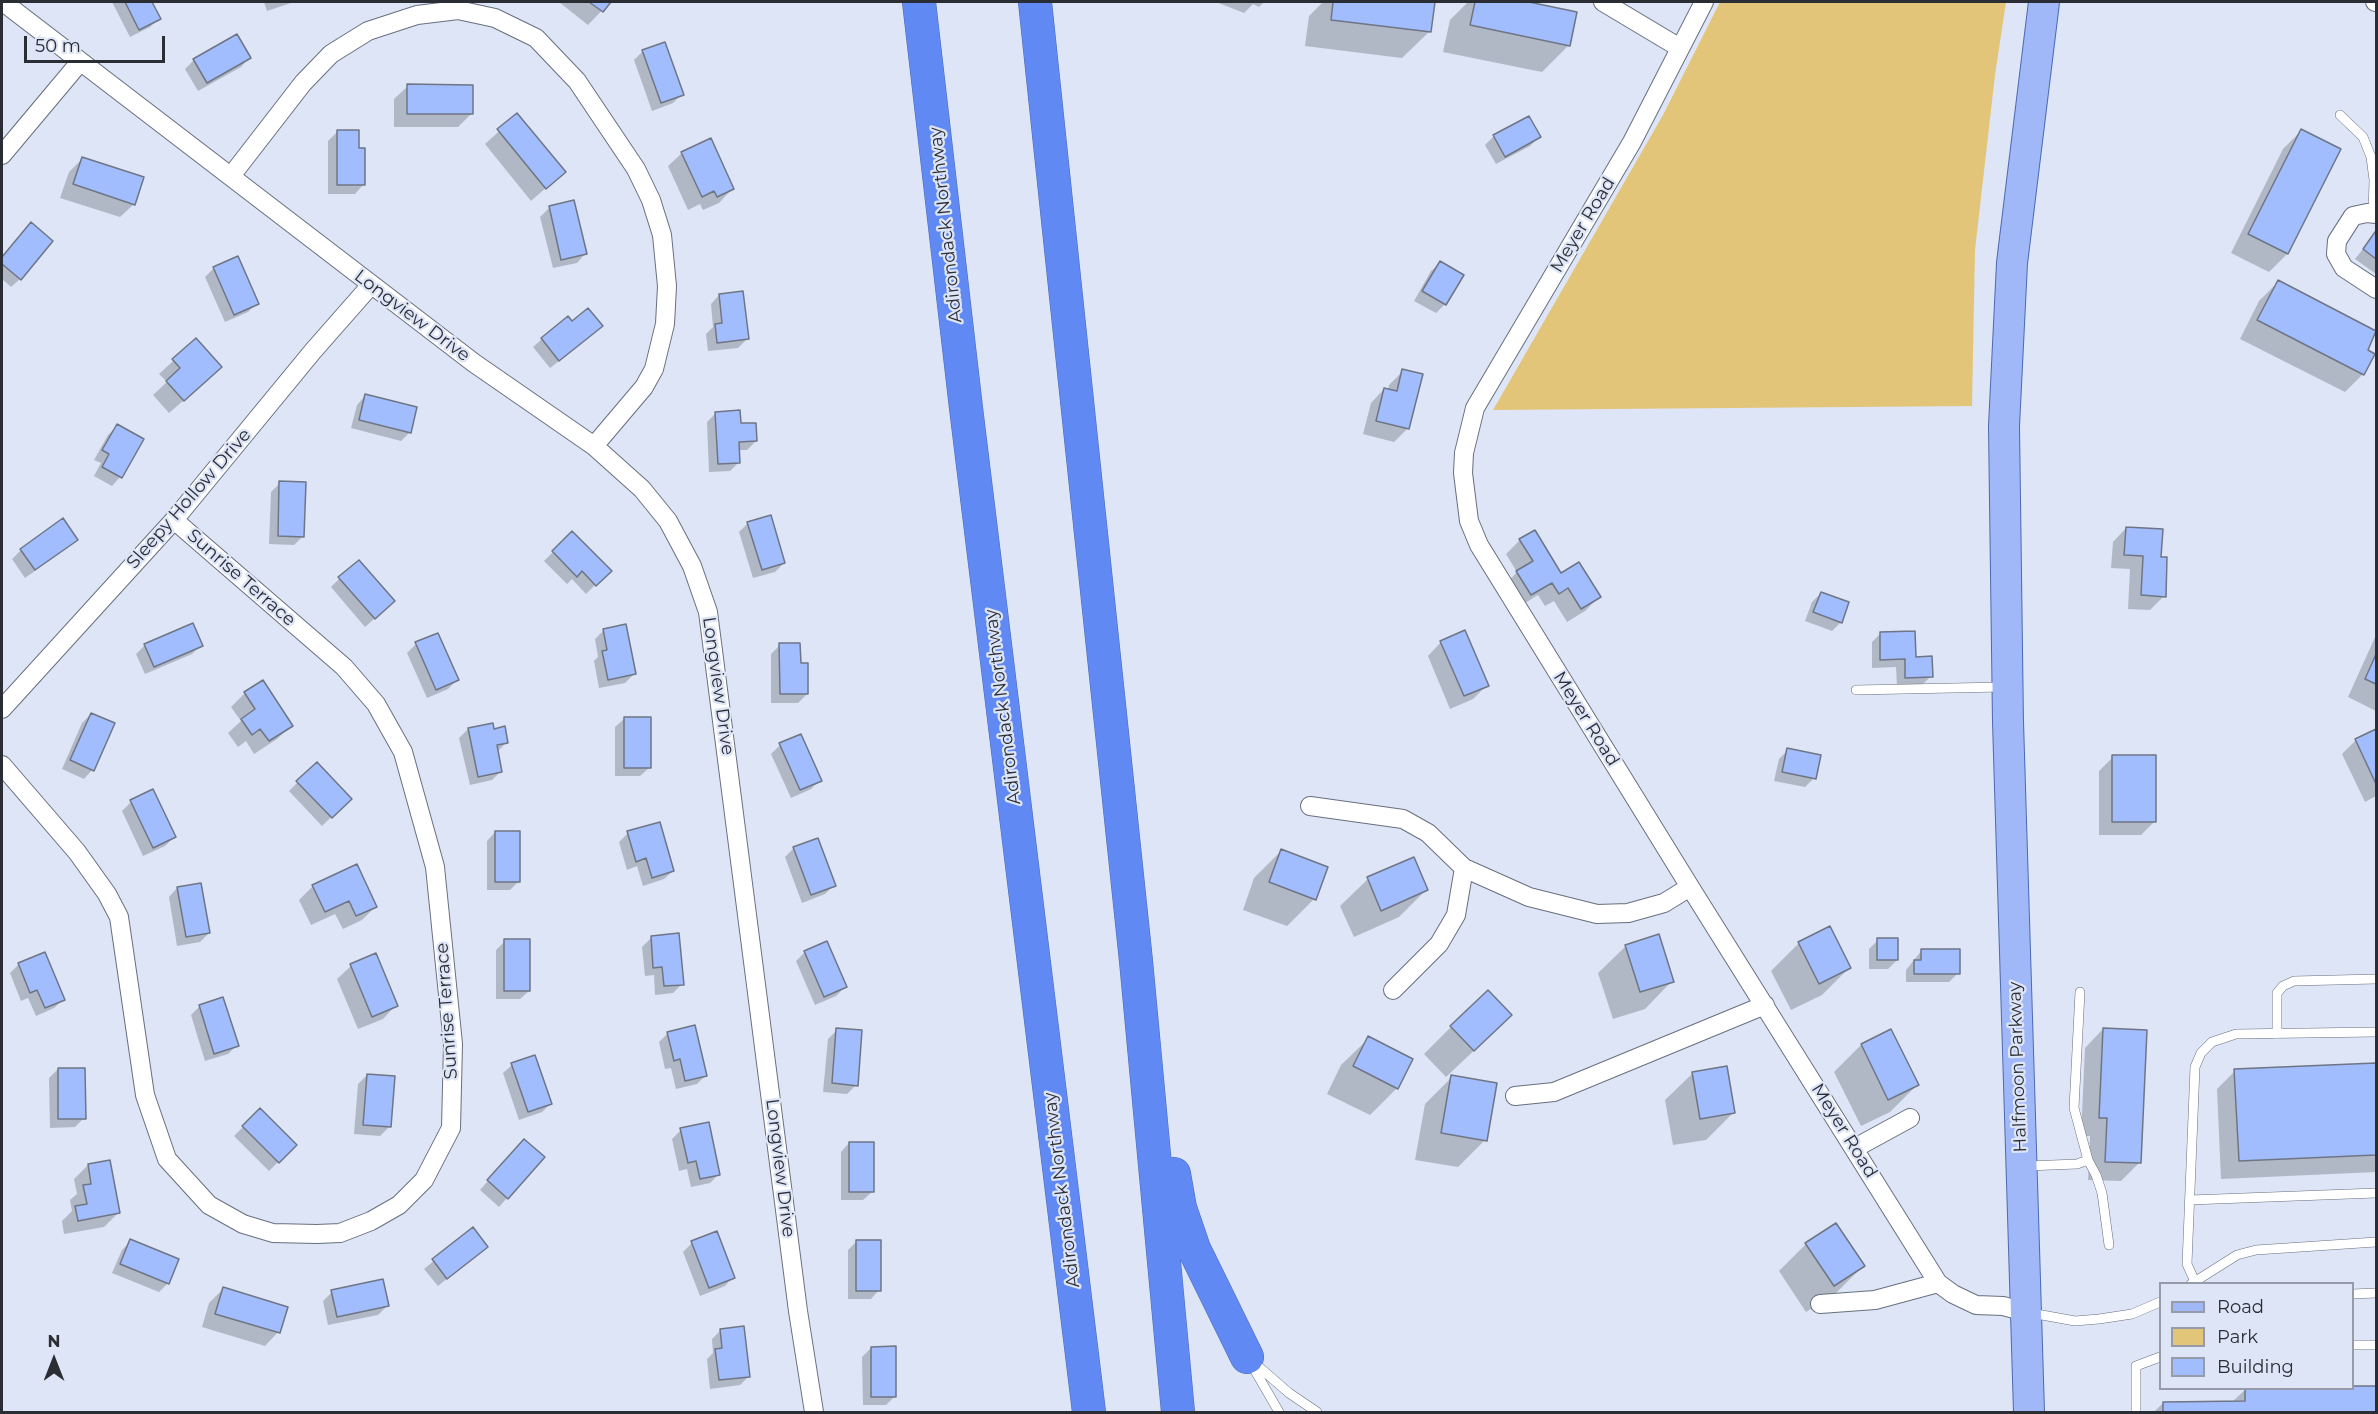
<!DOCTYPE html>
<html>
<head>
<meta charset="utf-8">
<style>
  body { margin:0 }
  #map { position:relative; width:2378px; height:1414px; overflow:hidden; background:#dde5f7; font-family:Montserrat,sans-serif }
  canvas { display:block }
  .frame { position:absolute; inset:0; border:3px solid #2a2d34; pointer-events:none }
  .legend { position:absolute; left:2159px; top:1282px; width:195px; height:108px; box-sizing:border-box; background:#dde5f7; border:2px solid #959ba9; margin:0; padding:8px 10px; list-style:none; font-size:18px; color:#2a2d34 }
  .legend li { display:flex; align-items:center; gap:12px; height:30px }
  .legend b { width:30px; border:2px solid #959ba9 }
  .north { position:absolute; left:24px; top:1330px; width:60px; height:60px; -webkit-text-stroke:4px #dde5f7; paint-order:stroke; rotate:0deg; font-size:16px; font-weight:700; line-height:24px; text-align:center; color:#2a2d34 }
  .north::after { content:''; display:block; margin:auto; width:21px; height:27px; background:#2a2d34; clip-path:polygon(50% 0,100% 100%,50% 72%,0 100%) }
  .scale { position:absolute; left:24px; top:36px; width:141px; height:27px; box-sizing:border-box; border:3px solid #2a2d34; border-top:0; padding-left:8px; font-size:18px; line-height:21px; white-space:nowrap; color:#2a2d34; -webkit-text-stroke:4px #dde5f7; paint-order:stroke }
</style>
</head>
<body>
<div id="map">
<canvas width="2378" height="1414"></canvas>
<div class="frame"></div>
<ul class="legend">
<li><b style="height:8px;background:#a0b8f8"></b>Road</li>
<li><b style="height:16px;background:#e3c57a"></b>Park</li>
<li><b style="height:16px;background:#a2bdfd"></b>Building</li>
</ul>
<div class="north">N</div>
<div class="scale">50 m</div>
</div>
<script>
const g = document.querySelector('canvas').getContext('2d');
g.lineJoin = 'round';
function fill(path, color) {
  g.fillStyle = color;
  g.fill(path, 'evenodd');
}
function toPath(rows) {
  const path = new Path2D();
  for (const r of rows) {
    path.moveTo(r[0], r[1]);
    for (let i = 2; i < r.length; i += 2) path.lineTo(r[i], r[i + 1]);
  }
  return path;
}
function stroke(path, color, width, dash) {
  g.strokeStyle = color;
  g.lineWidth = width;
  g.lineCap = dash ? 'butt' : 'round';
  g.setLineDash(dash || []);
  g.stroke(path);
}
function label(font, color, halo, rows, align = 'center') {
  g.font = font + ' Montserrat,sans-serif';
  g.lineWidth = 4.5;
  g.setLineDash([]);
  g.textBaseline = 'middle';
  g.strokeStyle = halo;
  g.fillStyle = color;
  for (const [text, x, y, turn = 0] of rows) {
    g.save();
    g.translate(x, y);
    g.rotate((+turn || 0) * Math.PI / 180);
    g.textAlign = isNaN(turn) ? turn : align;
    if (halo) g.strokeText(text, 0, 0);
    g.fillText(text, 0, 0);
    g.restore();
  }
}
fill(toPath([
  [1720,2,2006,2,1995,75,1975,250,1972,406,1493,410,1663,115]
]), '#e3c57a');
fill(toPath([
  [112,2,151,2,159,18,150,27,130,37],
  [264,2,294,2,267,11],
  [559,2,610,2,588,25],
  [1216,2,1264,2,1259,7,1253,4,1244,13],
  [1323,2,1433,2,1430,31,1402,58,1305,46,1309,16],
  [1468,2,1521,2,1575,13,1569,45,1542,72,1443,52,1450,20],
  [643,51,682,94,673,103,652,111,634,60],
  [249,58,241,67,198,91,185,69,194,60],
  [408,86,471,114,458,127,394,127,394,99],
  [517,115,564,172,531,201,485,144],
  [2301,131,2287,254,2269,272,2231,253,2283,149],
  [337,132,357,150,363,185,355,194,328,194,328,141],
  [1494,136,1539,137,1530,146,1496,164,1485,145],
  [682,153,732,189,719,203,703,210,700,204,688,210,668,166],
  [83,158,134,204,120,217,60,198,69,172],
  [573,202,585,254,577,263,553,268,540,217,549,208],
  [22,233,20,279,11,287,2,279,2,258],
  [2375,234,2376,235,2376,274,2355,259],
  [1440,263,1461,275,1445,304,1436,313,1414,301,1431,271],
  [214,268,257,303,248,312,225,322,205,277],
  [2278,282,2366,350,2363,374,2345,392,2240,339,2259,301],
  [719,295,747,339,738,348,708,351,706,334,713,327,711,304],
  [592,335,550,368,533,347,542,339],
  [196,340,206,381,169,413,153,395,167,382,159,374],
  [1403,371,1408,428,1394,442,1363,434,1371,403,1384,389,1388,390,1389,385],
  [365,396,410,432,401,441,351,428,357,405],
  [716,413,740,425,756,441,747,450,738,450,739,462,730,471,709,472,707,422],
  [117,426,142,439,120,477,112,486,94,476,101,463,94,460,108,435],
  [280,483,303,536,294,545,269,544,271,492],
  [748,523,784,563,775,572,753,578,739,532],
  [2126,528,2160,558,2164,596,2150,610,2128,609,2130,569,2111,568,2113,542],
  [1534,532,1561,575,1599,597,1585,611,1567,622,1554,601,1545,606,1538,595,1517,608,1504,586,1517,572,1506,554,1520,540],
  [572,533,609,571,586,594,572,579,567,584,544,561],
  [76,540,67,548,25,578,12,559,21,550],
  [339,579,384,610,365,627,331,587],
  [1821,593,1841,622,1832,631,1805,621,1812,602],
  [604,630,634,674,625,683,599,688,594,661,598,657,595,639],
  [1881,633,1931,676,1922,685,1897,686,1896,667,1872,668,1872,642],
  [2376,635,2376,711,2348,697],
  [1441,642,1487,685,1473,699,1450,709,1428,656],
  [416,644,457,680,448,689,427,698,407,653],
  [145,645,201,645,192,654,145,674,136,654],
  [780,645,799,665,807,694,798,703,771,703,771,654],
  [245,693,291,726,277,739,254,754,246,741,238,747,228,733,241,721,231,707],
  [91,714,113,724,92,770,84,779,62,769,82,723],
  [624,719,649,768,640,776,615,776,615,727],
  [468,729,506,743,497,752,501,771,492,780,470,785,459,738],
  [2376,730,2376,796,2365,802,2342,754,2356,740],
  [780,745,820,780,811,789,791,798,771,754],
  [1788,750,1814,778,1805,787,1774,781,1779,759],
  [2113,757,2155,821,2141,835,2099,835,2099,771],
  [316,764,350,799,322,826,289,791],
  [152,791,174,837,165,846,143,856,122,811,131,802],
  [495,832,519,881,510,890,487,890,487,841],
  [628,833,673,871,664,879,643,886,637,866,627,870,619,842],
  [794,848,834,885,825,894,802,903,785,857],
  [1281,851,1314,899,1287,926,1243,910,1254,878],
  [1413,859,1426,890,1399,917,1354,937,1340,906,1368,879],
  [313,886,376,906,362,920,343,929,335,914,311,925,299,900],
  [177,888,209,933,200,942,177,946,169,897],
  [1830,928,1849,968,1822,995,1791,1010,1771,971,1799,943],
  [651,938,682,984,673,993,655,995,654,975,645,976,642,947],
  [1878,940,1897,960,1888,969,1869,969,1869,949],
  [505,941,529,991,520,999,496,999,496,950],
  [1626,946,1672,981,1645,1009,1613,1019,1598,973],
  [1922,950,1958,973,1949,982,1906,982,1906,970],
  [805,952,845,987,836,996,815,1005,796,961],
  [19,964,63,1000,54,1008,36,1016,28,998,21,1001,10,973],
  [351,966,396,1005,383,1019,358,1029,337,979],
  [222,999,237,1045,228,1054,205,1061,191,1015,199,1007],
  [1451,1027,1483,1042,1446,1077,1424,1054],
  [2103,1029,2139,1163,2121,1181,2088,1180,2090,1136,2081,1136,2085,1048],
  [837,1030,856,1085,847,1094,823,1092,828,1039],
  [1890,1031,1917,1085,1890,1112,1861,1126,1834,1072,1861,1045],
  [668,1033,706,1075,697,1084,676,1089,671,1068,665,1069,659,1042],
  [1369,1038,1397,1088,1370,1115,1327,1094,1341,1065],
  [2376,1064,2376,1172,2221,1179,2217,1089,2235,1071],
  [512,1065,551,1103,542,1112,519,1120,503,1073],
  [58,1069,84,1118,75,1127,50,1128,49,1078],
  [1693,1073,1733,1113,1706,1140,1673,1145,1665,1100],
  [367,1075,389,1127,380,1136,354,1134,358,1084],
  [1452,1077,1485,1140,1458,1167,1415,1160,1425,1104],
  [260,1110,295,1145,269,1171,234,1136],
  [681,1130,719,1174,710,1183,691,1187,687,1169,679,1171,672,1139],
  [849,1143,872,1192,863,1200,841,1200,841,1152],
  [515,1150,507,1198,499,1207,480,1190],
  [88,1165,118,1213,104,1227,64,1234,62,1221,72,1211,70,1200,77,1194,74,1179],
  [473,1229,486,1247,438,1286,424,1269],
  [716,1233,733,1277,725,1286,700,1296,683,1252,692,1243],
  [131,1241,168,1283,159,1292,112,1273,122,1250],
  [857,1241,879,1290,871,1299,848,1299,848,1250],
  [1806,1244,1863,1266,1836,1293,1806,1312,1779,1271],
  [223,1289,278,1332,265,1346,202,1327,209,1303],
  [332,1292,387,1306,378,1315,328,1325,323,1301],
  [721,1330,749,1376,740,1385,710,1389,707,1359,713,1353,712,1339],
  [871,1348,895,1396,886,1405,863,1405,862,1357],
  [2376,1387,2376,1412,2154,1412,2163,1403,2232,1402,2246,1389]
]), '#0003');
const building = toPath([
  [125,2,152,2,161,19,139,30,125,2],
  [589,2,611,2,603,12,589,2],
  [1333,2,1435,2,1431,32,1331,20,1333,2],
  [1475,2,1529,2,1577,12,1570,46,1470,25,1475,2],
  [237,34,251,58,207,83,193,59,237,34],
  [665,42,684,95,661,103,642,50,665,42],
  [407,84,473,85,473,114,407,114,407,84],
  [517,113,566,172,546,189,497,129,517,113],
  [1529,116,1541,137,1505,157,1493,135,1529,116],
  [2301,129,2341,149,2288,254,2248,234,2301,129],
  [337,130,359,130,359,148,365,148,365,185,337,185,337,130],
  [711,138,734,189,717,197,714,191,702,197,681,152,711,138],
  [82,157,144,177,135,205,73,184,82,157],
  [574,200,587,254,561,260,549,206,574,200],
  [31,222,53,241,21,280,2,264,2,257,31,222],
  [2375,232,2376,233,2376,259,2363,249,2375,232],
  [238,256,259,304,234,315,213,267,238,256],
  [1440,261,1464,275,1446,305,1422,291,1440,261],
  [2278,280,2376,331,2368,350,2375,354,2364,375,2257,320,2278,280],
  [743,291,749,339,717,343,715,324,722,323,719,294,743,291],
  [588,308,603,326,559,361,541,338,568,316,572,321,588,308],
  [196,338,222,367,184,401,166,381,180,368,172,359,196,338],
  [1402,369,1423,374,1409,429,1376,421,1384,388,1397,391,1402,369],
  [365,394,417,407,411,433,359,420,365,394],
  [740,410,741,423,756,423,757,441,739,442,740,463,718,464,715,412,740,410],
  [117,424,144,439,122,478,102,467,109,454,102,450,117,424],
  [279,481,306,482,304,537,278,536,279,481],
  [771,515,785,563,762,570,747,522,771,515],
  [63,518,78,540,35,570,20,549,63,518],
  [2126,527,2163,529,2161,557,2167,557,2166,597,2141,595,2143,556,2124,555,2126,527],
  [1535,530,1561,573,1579,562,1601,597,1581,609,1568,588,1559,594,1552,583,1531,595,1516,571,1533,561,1519,539,1535,530],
  [572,531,612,571,596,586,582,571,577,577,552,551,572,531],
  [359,560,395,601,375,619,338,577,359,560],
  [1821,592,1849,602,1842,623,1813,612,1821,592],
  [193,623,203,646,154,667,144,644,193,623],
  [626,624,636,674,608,680,602,651,607,650,603,629,626,624],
  [1465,630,1489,686,1464,696,1440,641,1465,630],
  [1915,631,1916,657,1932,656,1933,677,1905,678,1905,659,1880,660,1880,632,1915,631],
  [438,633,459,680,436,690,415,642,438,633],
  [779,643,800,643,801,663,808,663,808,694,780,694,779,643],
  [2376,654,2376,684,2365,679,2376,654],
  [263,680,293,726,269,741,260,729,252,735,241,719,255,709,244,692,263,680],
  [91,713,115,723,94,771,70,760,91,713],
  [624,717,651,717,651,768,624,768,624,717],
  [493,723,494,729,505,726,508,743,497,745,502,772,478,777,468,728,493,723],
  [2376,729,2376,784,2355,739,2376,729],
  [801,734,822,781,800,790,779,743,801,734],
  [1787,748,1821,755,1816,779,1782,772,1787,748],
  [2112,755,2156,755,2156,822,2112,822,2112,755],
  [317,762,352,799,332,818,296,781,317,762],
  [153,789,176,837,153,848,130,800,153,789],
  [660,822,674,871,652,878,646,858,636,862,627,831,660,822],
  [495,831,520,831,520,882,495,882,495,831],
  [818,838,836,886,811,895,793,847,818,838],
  [1281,849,1328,867,1316,900,1269,882,1281,849],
  [1414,857,1428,890,1381,911,1367,877,1414,857],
  [357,864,377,907,356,916,349,901,325,912,312,885,357,864],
  [201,883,210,933,186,937,177,887,201,883],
  [1830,926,1851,968,1819,984,1798,942,1830,926],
  [679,933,684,985,664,986,662,967,653,968,651,936,679,933],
  [1659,934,1674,982,1640,992,1625,945,1659,934],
  [1877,938,1898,938,1898,960,1877,960,1877,938],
  [504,939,530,939,530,991,504,991,504,939],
  [827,941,847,987,824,997,804,951,827,941],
  [1921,949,1960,949,1960,974,1914,974,1914,960,1921,960,1921,949],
  [45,952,65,1000,45,1008,37,990,30,993,18,963,45,952],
  [376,953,398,1006,372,1017,350,964,376,953],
  [1488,990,1512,1015,1474,1051,1450,1026,1488,990],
  [223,997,239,1046,214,1054,199,1005,223,997],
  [695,1025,707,1076,685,1081,680,1059,674,1061,667,1032,695,1025],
  [836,1028,862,1030,858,1086,832,1083,836,1028],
  [2103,1028,2147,1030,2141,1163,2105,1162,2107,1118,2099,1118,2103,1028],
  [1891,1029,1919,1085,1888,1100,1861,1044,1891,1029],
  [1368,1036,1413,1059,1398,1089,1353,1066,1368,1036],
  [535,1055,552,1104,528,1112,511,1063,535,1055],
  [2376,1063,2376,1155,2239,1161,2234,1069,2376,1063],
  [1727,1066,1735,1113,1700,1119,1692,1072,1727,1066],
  [58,1068,85,1068,86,1119,58,1119,58,1068],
  [367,1074,395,1076,391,1127,363,1125,367,1074],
  [1451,1075,1497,1083,1487,1141,1441,1133,1451,1075],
  [260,1108,297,1145,279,1163,242,1126,260,1108],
  [709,1122,720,1175,700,1179,696,1161,688,1163,680,1128,709,1122],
  [524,1139,545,1157,508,1199,487,1180,524,1139],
  [849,1142,874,1142,874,1192,849,1192,849,1142],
  [110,1160,120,1213,78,1221,75,1206,87,1204,83,1185,91,1184,88,1164,110,1160],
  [1836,1223,1865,1266,1834,1286,1805,1243,1836,1223],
  [473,1227,488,1247,447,1279,432,1259,473,1227],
  [717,1231,735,1278,709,1288,691,1241,717,1231],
  [130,1239,179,1259,169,1284,120,1264,130,1239],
  [856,1240,881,1240,881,1291,856,1291,856,1240],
  [383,1279,389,1306,337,1317,331,1290,383,1279],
  [223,1287,288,1307,280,1333,215,1314,223,1287],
  [744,1326,750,1377,719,1380,715,1349,722,1348,720,1329,744,1326],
  [896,1346,896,1397,871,1397,871,1347,896,1346],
  [2352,1386,2376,1386,2376,1412,2163,1412,2163,1402,2245,1401,2245,1388,2352,1388,2352,1386]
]);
fill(building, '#a2bdfd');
stroke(building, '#6e7585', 1.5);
const service = toPath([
  [2340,115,2363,137,2371,157,2374,180,2373,214],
  [1856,690,2002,687],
  [2277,1034,2277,993,2283,986,2294,981,2376,979],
  [2088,1160,2096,1175,2102,1193,2109,1245],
  [2027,1166,2077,1164,2088,1160,2074,1108,2080,992],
  [2190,1200,2376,1193],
  [2191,1284,2237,1255,2256,1250,2376,1242],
  [2196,1284,2187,1264,2195,1067,2201,1053,2212,1042,2236,1034,2376,1032],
  [2352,1294,2376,1293],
  [2031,1313,2075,1321,2099,1319,2132,1314,2160,1302],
  [2352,1345,2376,1345],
  [1251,1360,1289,1393,1317,1412],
  [1250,1362,1279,1412],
  [2136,1412,2136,1366,2160,1357]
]);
const minor = toPath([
  [3,2,474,363,594,446,642,489,668,521,692,566,708,612,798,1311,814,1412],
  [1603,2,1680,48],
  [1704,2,1632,142,1475,408,1464,453,1463,473,1469,521,1479,545,1690,887,1938,1283,1953,1294,1976,1305,2003,1306,2026,1312],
  [2375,2,2376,2],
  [2,155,80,62],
  [231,176,303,83,331,54,368,31,417,15,458,10,495,18,536,38,577,81,636,169,651,200,662,235,667,286,665,324,654,369,644,387,594,446],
  [2376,214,2367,213,2353,216,2337,241,2336,254,2344,268,2376,289],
  [2,709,174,520,313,351,371,285],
  [2,765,77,852,107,894,119,917,145,1095,167,1159,209,1205,243,1224,273,1233,317,1234,340,1233,371,1221,399,1205,424,1180,451,1128,453,1044,435,867,403,752,376,704,344,667,174,520],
  [1310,806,1403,819,1428,833,1464,868,1529,897,1597,914,1628,913,1664,903,1690,887],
  [1393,990,1439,944,1456,915,1464,868],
  [1515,1096,1554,1092,1765,1005],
  [1855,1148,1910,1118],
  [1820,1304,1875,1300,1938,1283]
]);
const primary = toPath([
  [2029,1412,2008,722,2004,426,2012,263,2044,2]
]);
const motorway = toPath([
  [919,2,966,408,1089,1412],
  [1035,2,1136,961,1178,1412],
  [1174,1174,1180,1208,1194,1249,1247,1357]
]);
stroke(service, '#686f7e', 10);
stroke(minor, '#686f7e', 20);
stroke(primary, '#4d69b0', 32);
stroke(motorway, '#4d69b0', 34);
stroke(service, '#fff', 9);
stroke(minor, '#fff', 18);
stroke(primary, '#a0b8f8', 30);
stroke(motorway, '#6089f3', 33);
label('18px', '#2a2d34', '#dde5f7', [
  ["Adirondack Northway",946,225,-96],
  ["Meyer Road",1583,225,-59],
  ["Longview Drive",412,316,37],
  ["Sleepy Hollow Drive",189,499,-49],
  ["Sunrise Terrace",241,578,41],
  ["Longview Drive",718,686,82],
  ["Adirondack Northway",1003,707,-97],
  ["Meyer Road",1586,719,58],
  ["Sunrise Terrace",447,1011,-94],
  ["Halfmoon Parkway",2018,1067,-92],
  ["Meyer Road",1844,1131,58],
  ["Longview Drive",780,1168,83],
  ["Adirondack Northway",1062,1190,-97]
]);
</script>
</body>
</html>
